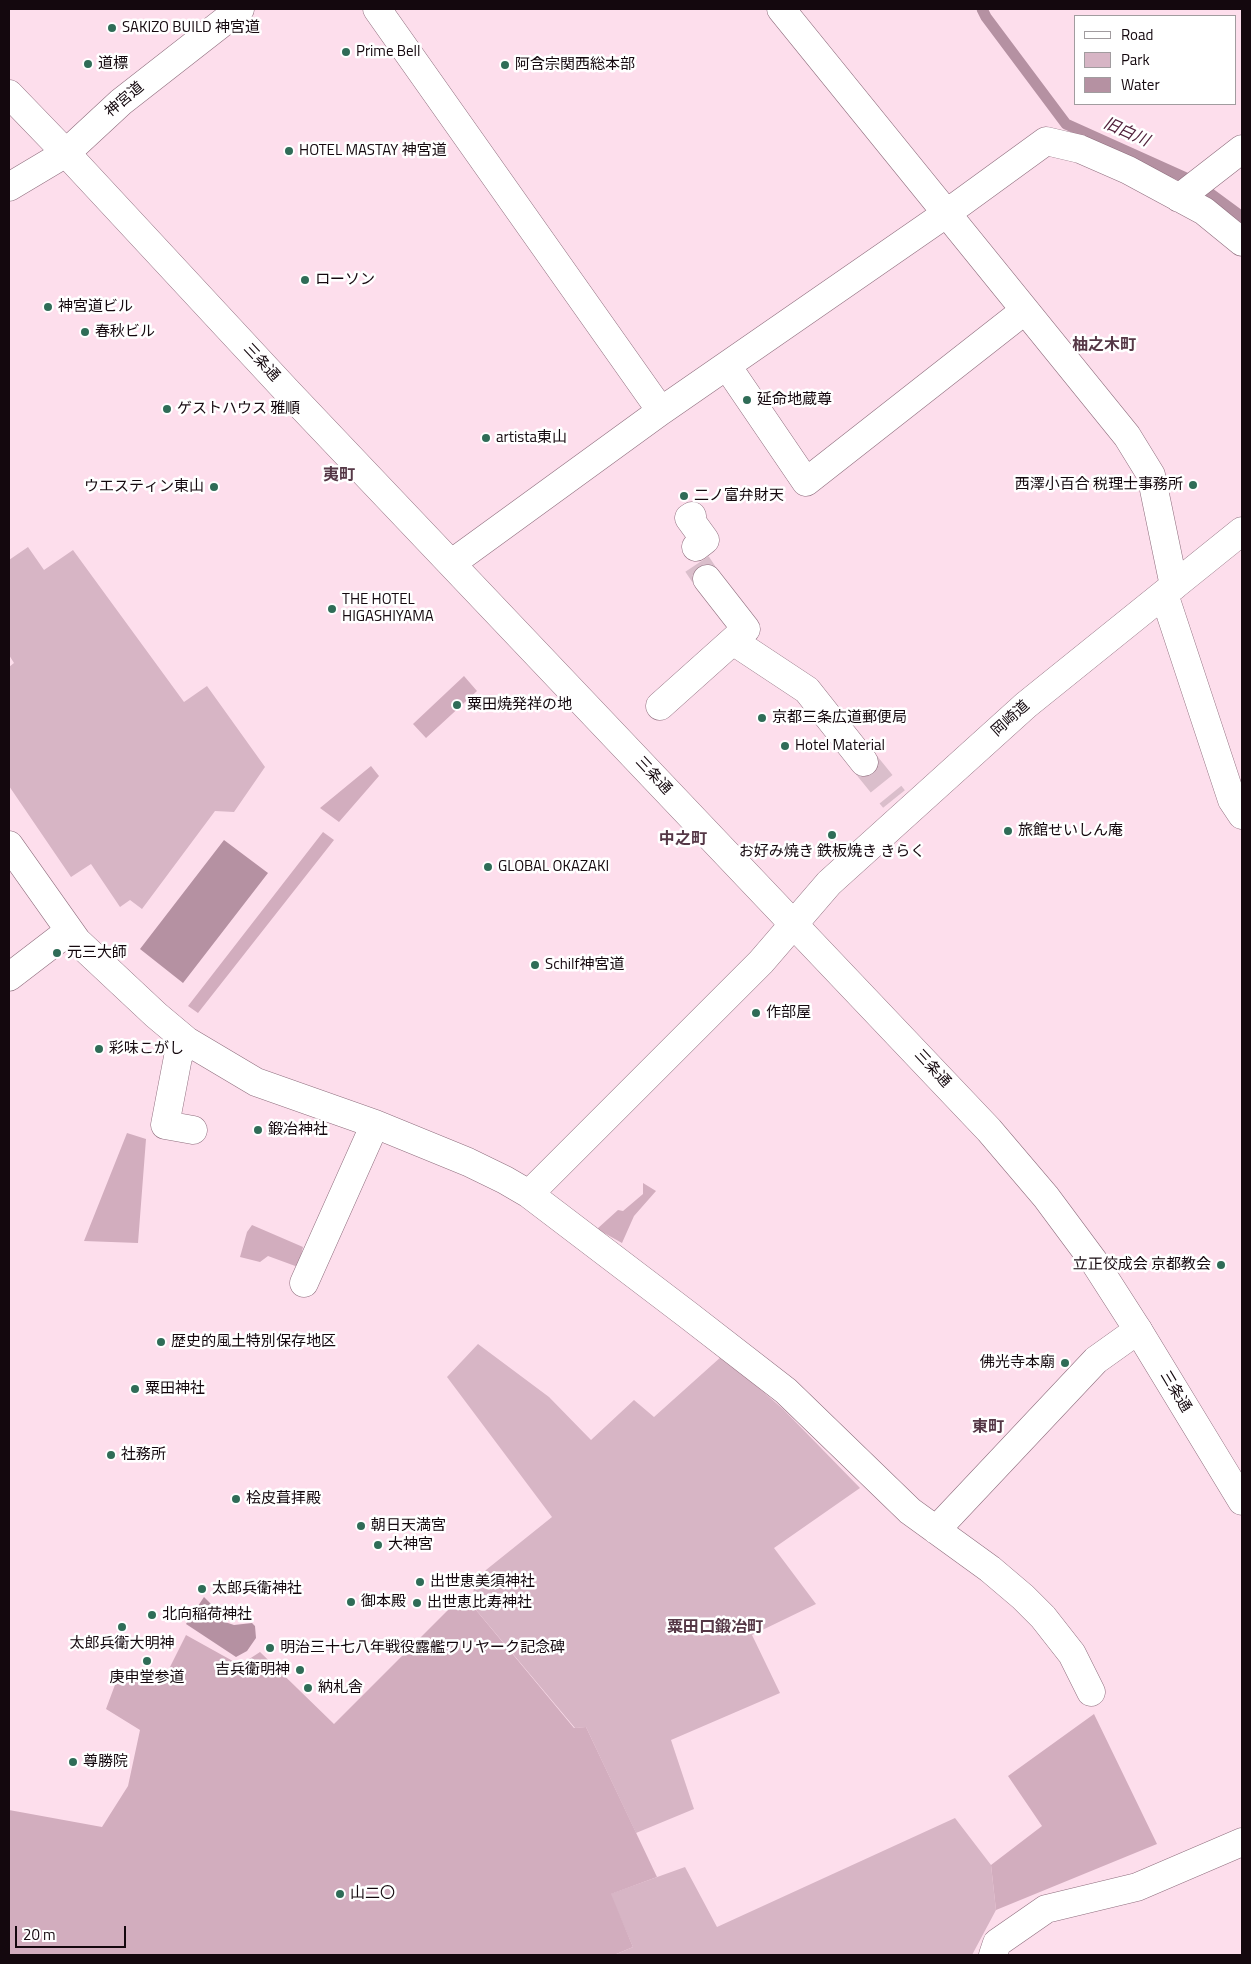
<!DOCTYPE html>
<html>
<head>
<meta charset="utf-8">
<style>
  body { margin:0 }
  #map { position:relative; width:1251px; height:1964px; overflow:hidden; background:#fddeec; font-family:"Titillium Web",sans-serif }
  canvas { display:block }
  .frame { position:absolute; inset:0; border:10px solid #14080e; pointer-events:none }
  .legend { position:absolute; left:1074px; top:15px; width:162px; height:90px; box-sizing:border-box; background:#fff; border:1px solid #a19c9f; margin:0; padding:6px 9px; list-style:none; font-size:15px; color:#14080e }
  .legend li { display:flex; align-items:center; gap:10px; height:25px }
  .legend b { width:25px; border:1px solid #a19c9f }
  .scale { position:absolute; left:15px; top:1926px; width:111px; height:22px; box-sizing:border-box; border:2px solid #14080e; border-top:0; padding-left:6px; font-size:15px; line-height:18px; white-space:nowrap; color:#14080e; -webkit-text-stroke:4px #fff; paint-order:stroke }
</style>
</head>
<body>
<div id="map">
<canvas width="1251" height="1964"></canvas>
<div class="frame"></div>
<ul class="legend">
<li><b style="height:6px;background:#fff"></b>Road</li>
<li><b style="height:14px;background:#d7b5c5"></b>Park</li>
<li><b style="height:14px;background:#b591a2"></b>Water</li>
</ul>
<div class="scale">20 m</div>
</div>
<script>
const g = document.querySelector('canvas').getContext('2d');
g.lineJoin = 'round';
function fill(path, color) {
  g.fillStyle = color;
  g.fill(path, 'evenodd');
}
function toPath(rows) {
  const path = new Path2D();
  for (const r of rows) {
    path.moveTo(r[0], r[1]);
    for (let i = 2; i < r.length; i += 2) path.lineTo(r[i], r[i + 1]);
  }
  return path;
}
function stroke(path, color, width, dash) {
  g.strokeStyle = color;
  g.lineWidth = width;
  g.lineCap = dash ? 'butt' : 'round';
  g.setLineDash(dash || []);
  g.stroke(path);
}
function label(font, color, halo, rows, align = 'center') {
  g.font = font + ' "Titillium Web","Noto Sans JP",sans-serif';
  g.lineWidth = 5;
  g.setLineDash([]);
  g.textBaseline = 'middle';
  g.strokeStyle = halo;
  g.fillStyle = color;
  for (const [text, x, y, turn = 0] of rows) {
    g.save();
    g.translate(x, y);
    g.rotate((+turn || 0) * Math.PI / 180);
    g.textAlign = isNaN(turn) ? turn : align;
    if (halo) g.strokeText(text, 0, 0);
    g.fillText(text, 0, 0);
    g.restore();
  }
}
fill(toPath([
  [28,547,44,570,73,550,184,702,207,686,265,767,234,812,215,811,142,909,130,900,120,907,91,864,71,877,9,786,9,667,14,663,9,655,9,560],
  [478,1344,549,1397,591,1440,634,1400,654,1417,722,1356,783,1409,860,1488,774,1548,816,1604,752,1635,780,1693,671,1740,694,1809,636,1833,586,1727,575,1728,471,1604,476,1578,552,1517,447,1377],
  [955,1818,991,1865,996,1910,972,1955,614,1955,633,1947,610,1894,685,1867,717,1927]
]), '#d7b5c5');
fill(toPath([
  [464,676,477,691,426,738,413,724],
  [371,766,379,776,339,822,320,808],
  [323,832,334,840,198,1013,188,1006],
  [127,1133,146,1139,138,1243,84,1241],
  [643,1183,656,1191,634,1216,622,1243,597,1229,618,1210,623,1211,643,1194],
  [252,1225,303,1247,298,1267,268,1256,260,1262,240,1257,247,1232],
  [471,1604,574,1728,586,1727,657,1877,611,1894,633,1947,614,1955,9,1955,9,1810,102,1827,128,1786,140,1730,106,1709,119,1674,155,1678,167,1673,186,1635,240,1665,260,1652,334,1724,451,1607],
  [1094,1714,1157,1844,996,1910,991,1865,1042,1826,1008,1776]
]), '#d2adbe');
fill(toPath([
  [224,840,268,873,183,983,140,949],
  [204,1597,212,1605,217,1614,225,1622,234,1625,252,1623,255,1626,256,1638,247,1651,236,1657,186,1624]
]), '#b591a2');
stroke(toPath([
  [982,9,986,17,1066,124,1186,178,1208,192,1242,217]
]), '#b591a2', 11);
stroke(toPath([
  [697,564,707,579],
  [864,762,894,799]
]), '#dabecb', 28, [28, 14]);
const minor = toPath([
  [377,9,661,411],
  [781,9,1127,436,1151,475,1174,586],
  [9,187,66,153,121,102,240,9],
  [1179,198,1242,149],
  [727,366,806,482,1024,311],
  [692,516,689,518,705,540,696,547],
  [452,563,661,411,947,213,1046,141,1080,149,1128,170,1204,211,1242,242],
  [1164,594,1232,800,1242,815],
  [733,641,807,690,864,762],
  [660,706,746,629,707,579],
  [9,845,77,941,156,1015,187,1041,256,1082,375,1124,468,1162,505,1180,529,1194,688,1315,786,1391,910,1511,990,1569,1023,1597,1043,1617,1072,1654,1091,1692],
  [9,977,69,931],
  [187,1041,178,1057,165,1125,193,1130],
  [529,1194,761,962,829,883,1026,705,1242,531],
  [304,1283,375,1124],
  [936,1530,1096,1360,1138,1330],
  [993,1955,997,1943,1046,1909,1137,1887,1242,1842]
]);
const major = toPath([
  [9,94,66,153,287,391,989,1130,1046,1197,1095,1263,1138,1330,1242,1501]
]);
stroke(minor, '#8e6d7d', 29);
stroke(major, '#8e6d7d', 29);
stroke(minor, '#fff', 28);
stroke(major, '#fff', 28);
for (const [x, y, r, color] of [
  [112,28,5,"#2f6c57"],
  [346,52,5,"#2f6c57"],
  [88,64,5,"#2f6c57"],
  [505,65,5,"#2f6c57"],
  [289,151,5,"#2f6c57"],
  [305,280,5,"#2f6c57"],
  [48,307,5,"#2f6c57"],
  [85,332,5,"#2f6c57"],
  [747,400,5,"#2f6c57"],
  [167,409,5,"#2f6c57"],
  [486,438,5,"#2f6c57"],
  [1193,485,5,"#2f6c57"],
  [214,487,5,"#2f6c57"],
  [684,496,5,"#2f6c57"],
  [332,609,5,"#2f6c57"],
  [457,705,5,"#2f6c57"],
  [762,718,5,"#2f6c57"],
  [785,746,5,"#2f6c57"],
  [1008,831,5,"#2f6c57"],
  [832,835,5,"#2f6c57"],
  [488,867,5,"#2f6c57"],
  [57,953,5,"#2f6c57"],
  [535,965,5,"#2f6c57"],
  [756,1013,5,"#2f6c57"],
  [99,1049,5,"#2f6c57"],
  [258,1130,5,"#2f6c57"],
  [1221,1265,5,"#2f6c57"],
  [161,1342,5,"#2f6c57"],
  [1065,1363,5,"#2f6c57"],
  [135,1389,5,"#2f6c57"],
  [111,1455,5,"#2f6c57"],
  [236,1499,5,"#2f6c57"],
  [361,1526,5,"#2f6c57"],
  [378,1545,5,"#2f6c57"],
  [420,1582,5,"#2f6c57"],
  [202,1589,5,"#2f6c57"],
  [351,1602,5,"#2f6c57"],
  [417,1603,5,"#2f6c57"],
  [152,1615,5,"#2f6c57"],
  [122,1627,5,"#2f6c57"],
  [270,1648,5,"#2f6c57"],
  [147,1661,5,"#2f6c57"],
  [300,1670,5,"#2f6c57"],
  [308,1688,5,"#2f6c57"],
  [73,1762,5,"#2f6c57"],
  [340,1894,5,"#2f6c57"]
]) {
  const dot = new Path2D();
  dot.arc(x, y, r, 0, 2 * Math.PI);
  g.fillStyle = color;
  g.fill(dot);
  stroke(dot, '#fff', 2);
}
label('15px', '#14080e', '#fff', [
  ["SAKIZO BUILD 神宮道",122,28],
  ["Prime Bell",356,52],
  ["道標",98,64],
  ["阿含宗関西総本部",515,65],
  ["HOTEL MASTAY 神宮道",299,151],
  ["ローソン",315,280],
  ["神宮道ビル",58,307],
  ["春秋ビル",95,332],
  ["延命地蔵尊",757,400],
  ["ゲストハウス 雅順",177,409],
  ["artista東山",496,438],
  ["西澤小百合 税理士事務所",1183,485,"right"],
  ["ウエスティン東山",204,487,"right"],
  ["二ノ富弁財天",694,496],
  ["THE HOTEL",342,600],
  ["HIGASHIYAMA",342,617],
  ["粟田焼発祥の地",467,705],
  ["京都三条広道郵便局",772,718],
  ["Hotel Material",795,746],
  ["旅館せいしん庵",1018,831],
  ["お好み焼き 鉄板焼き きらく",832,852,"center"],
  ["GLOBAL OKAZAKI",498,867],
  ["元三大師",67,953],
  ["Schilf神宮道",545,965],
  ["作部屋",766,1013],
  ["彩味こがし",109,1049],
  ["鍛冶神社",268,1130],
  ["立正佼成会 京都教会",1211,1265,"right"],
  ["歴史的風土特別保存地区",171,1342],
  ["佛光寺本廟",1055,1363,"right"],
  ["粟田神社",145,1389],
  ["社務所",121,1455],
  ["桧皮葺拝殿",246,1499],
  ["朝日天満宮",371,1526],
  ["大神宮",388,1545],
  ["出世恵美須神社",430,1582],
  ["太郎兵衛神社",212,1589],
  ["御本殿",361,1602],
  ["出世恵比寿神社",427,1603],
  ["北向稲荷神社",162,1615],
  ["太郎兵衛大明神",122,1644,"center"],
  ["明治三十七八年戦役露艦ワリヤーク記念碑",280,1648],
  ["吉兵衛明神",290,1670,"right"],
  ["庚申堂参道",147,1678,"center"],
  ["納札舎",318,1688],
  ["尊勝院",83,1762],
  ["山二〇",350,1894]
], 'left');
label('15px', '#14080e', '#fff', [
  ["神宮道",125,100,-40],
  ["三条通",261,363,47],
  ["岡崎道",1011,719,-42],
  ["三条通",653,776,47],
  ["三条通",932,1069,47],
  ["三条通",1175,1392,59]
]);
label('italic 16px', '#52223c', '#fff', [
  ["旧白川",1126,133,24]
]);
label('bold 16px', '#553746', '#fff', [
  ["柚之木町",1104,346],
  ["夷町",339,476],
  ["中之町",683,840],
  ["東町",988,1428],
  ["粟田口鍛冶町",715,1628]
]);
</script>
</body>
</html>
